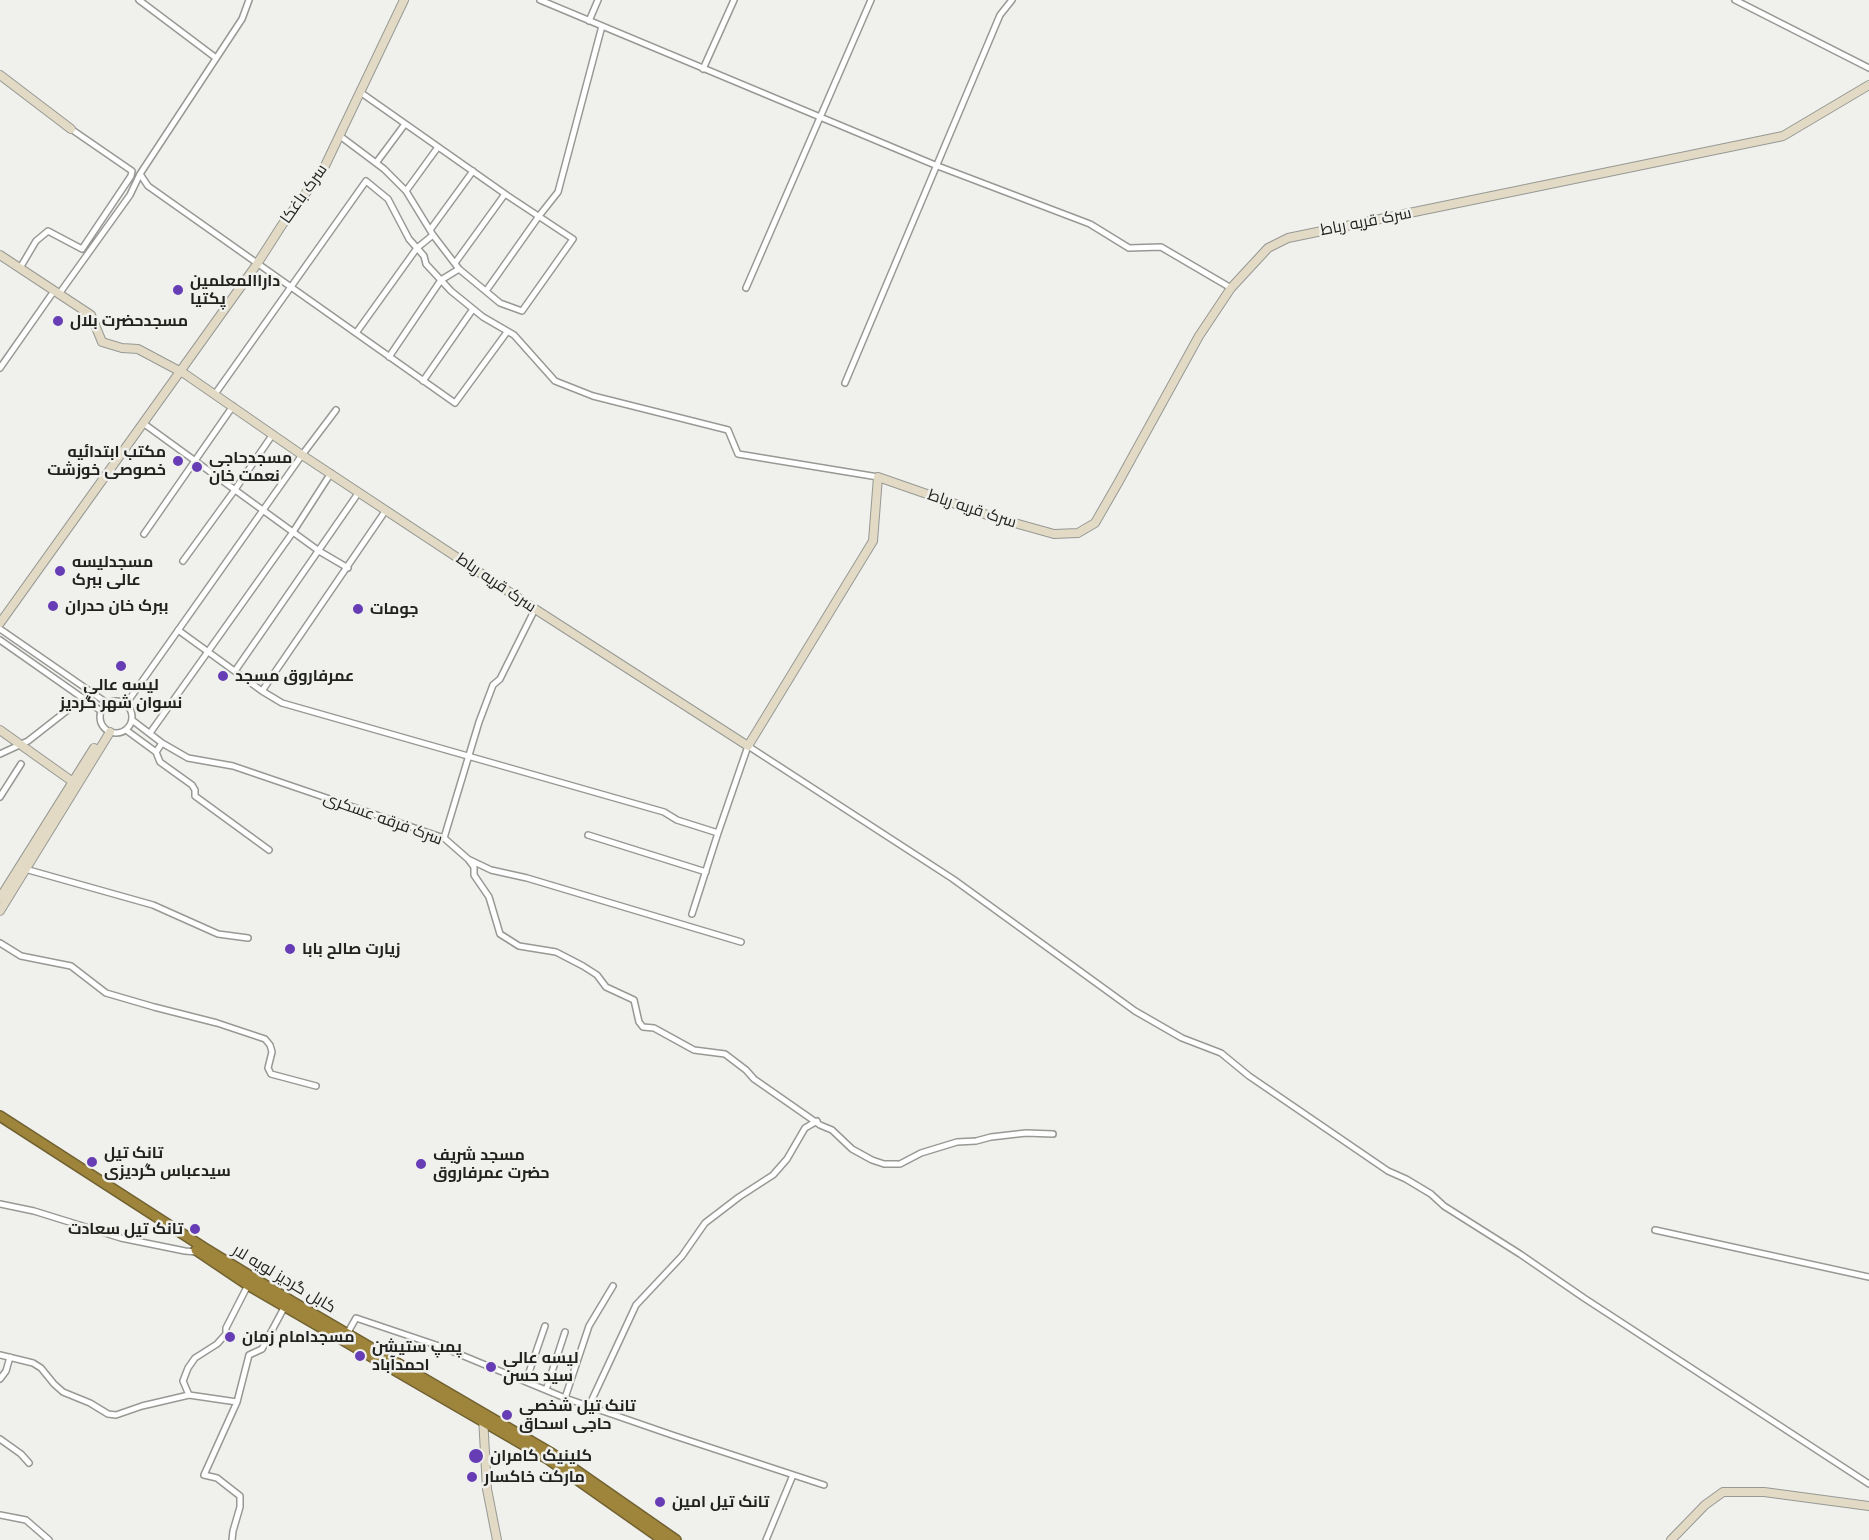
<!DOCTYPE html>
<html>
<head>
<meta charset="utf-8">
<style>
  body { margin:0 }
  canvas { display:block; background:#f0f1ed }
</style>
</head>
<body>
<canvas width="1869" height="1540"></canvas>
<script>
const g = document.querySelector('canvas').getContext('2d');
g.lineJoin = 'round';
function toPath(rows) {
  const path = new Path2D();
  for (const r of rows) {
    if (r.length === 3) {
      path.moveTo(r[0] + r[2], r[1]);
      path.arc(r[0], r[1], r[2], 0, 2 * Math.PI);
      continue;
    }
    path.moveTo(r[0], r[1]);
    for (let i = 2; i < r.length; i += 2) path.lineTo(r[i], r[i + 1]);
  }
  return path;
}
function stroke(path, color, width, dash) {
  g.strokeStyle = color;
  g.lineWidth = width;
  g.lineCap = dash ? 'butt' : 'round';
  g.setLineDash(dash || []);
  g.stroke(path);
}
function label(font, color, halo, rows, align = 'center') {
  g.font = font + ' "PT Sans",Cairo,sans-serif';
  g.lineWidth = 5;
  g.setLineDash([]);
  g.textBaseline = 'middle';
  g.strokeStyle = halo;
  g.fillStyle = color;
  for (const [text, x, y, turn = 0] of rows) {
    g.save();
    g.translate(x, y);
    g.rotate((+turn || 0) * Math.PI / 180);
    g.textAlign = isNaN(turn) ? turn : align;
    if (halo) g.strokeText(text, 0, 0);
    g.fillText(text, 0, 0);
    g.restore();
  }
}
const street = toPath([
  [139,0,216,58],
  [249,0,242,19,140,174,148,186,455,403,507,332],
  [540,0,935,165,1090,224,1129,248,1161,247,1231,288],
  [1735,0,1869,68],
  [589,21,598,0],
  [703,69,734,0],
  [340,136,384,169,406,191,433,235,459,269,500,303,522,311,573,239,508,196,360,92],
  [376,163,405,124],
  [406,191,438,147],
  [430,230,473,171],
  [455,263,505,194],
  [20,268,36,241,48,231,82,249,131,176,132,171,71,129],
  [746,288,871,0],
  [486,291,539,216,558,192,602,26],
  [59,294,130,195,140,174],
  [356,333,417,248,433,235],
  [389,357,441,280,459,269],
  [0,368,54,291],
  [423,381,473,309],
  [845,383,1000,15,1012,0],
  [215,394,366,181,388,199,409,239,424,256,426,264,451,291,483,317,514,335,555,381,593,396,728,430,738,454,878,477],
  [143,423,319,551,348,568],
  [144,534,233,406],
  [183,561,234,491,273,434],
  [0,629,107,703],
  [178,630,262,691,282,703,664,812,677,820,718,833],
  [0,640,101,711],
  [235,671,359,492],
  [262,691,386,510],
  [116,717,16],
  [126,704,302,455,336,410],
  [132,720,162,743,188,758,233,766,444,838,468,859,491,870,527,878,741,942],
  [126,730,156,752,162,743],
  [150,733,293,532,331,473],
  [156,752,160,762,192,785,195,790,195,796,269,850],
  [0,754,28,741,83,698],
  [0,797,21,764],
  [588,835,706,872],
  [444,838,479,722,493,685,500,679,535,609],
  [468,859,474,867,474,875,489,897,500,934,519,946,556,952,583,966,597,975,606,987,634,1000,639,1022,643,1027,654,1028,694,1050,725,1054,746,1070,754,1079,820,1125,832,1130,852,1149,872,1160,884,1164,900,1164,921,1153,957,1142,976,1141,991,1137,1026,1133,1053,1134],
  [25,869,153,905,218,934,248,938],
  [692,914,718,833,748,746,953,879,1135,1011,1182,1038,1221,1053,1249,1076,1388,1171,1406,1179,1431,1194,1444,1206,1520,1254,1584,1298,1869,1484],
  [0,943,21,956,71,966,106,993,154,1007,217,1023,265,1039,270,1045,272,1052,268,1068,271,1074,316,1086],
  [0,1204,34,1211,121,1238,185,1251,197,1252],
  [1655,1230,1869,1277],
  [347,1334,356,1318,442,1347,565,1398,675,1436,824,1485],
  [0,1355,33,1363,41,1368,54,1384,63,1392,90,1403,108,1414,116,1415,142,1406,189,1395,237,1402],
  [0,1379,6,1371,10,1357],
  [526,1381,545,1326],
  [546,1390,565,1332],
  [189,1395,183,1381,188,1368,195,1358,217,1344,226,1334,226,1328,248,1285],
  [565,1398,589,1326,613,1286],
  [589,1406,636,1305,682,1256,705,1223,739,1197,773,1175,787,1159,805,1128,817,1121],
  [0,1439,21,1454,29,1463],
  [0,1515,26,1520,49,1540],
  [232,1540,233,1531,240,1507,240,1496,217,1478,204,1475,237,1402,249,1355,262,1349,285,1306],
  [766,1540,793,1475]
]);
const secondary = toPath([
  [0,75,71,129],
  [0,255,91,315,102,342,122,348,138,349,185,374,302,455,535,609,748,746,873,541,878,477,993,517,1054,534,1078,533,1095,523,1118,483,1199,336,1231,288,1268,248,1288,238,1783,136,1869,85],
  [0,623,257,264,282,225,323,170,404,0],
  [0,730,73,782],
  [0,898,94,748],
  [0,911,110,732],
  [483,1417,487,1489,497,1540],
  [1671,1540,1705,1505,1723,1492,1764,1492,1869,1506]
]);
const highway = toPath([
  [0,1116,203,1247,293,1302,551,1453,676,1540],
  [196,1250,248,1285,548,1459,663,1540]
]);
stroke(street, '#979995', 8);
stroke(secondary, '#979995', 10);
stroke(highway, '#726232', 12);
stroke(street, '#fff', 5);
stroke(secondary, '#e2dac4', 8);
stroke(highway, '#9e853b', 9);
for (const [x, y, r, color] of [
  [178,290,6,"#673db5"],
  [58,321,6,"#673db5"],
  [178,461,6,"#673db5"],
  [197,467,6,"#673db5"],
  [60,571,6,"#673db5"],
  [53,606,6,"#673db5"],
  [358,609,6,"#673db5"],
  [121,666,6,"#673db5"],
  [223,676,6,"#673db5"],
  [290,949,6,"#673db5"],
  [92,1162,6,"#673db5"],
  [421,1164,6,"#673db5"],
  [195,1229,6,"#673db5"],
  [230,1337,6,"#673db5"],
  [360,1356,6,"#673db5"],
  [491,1367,6,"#673db5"],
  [507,1415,6,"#673db5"],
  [476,1456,8,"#673db5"],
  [472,1477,6,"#673db5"],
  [660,1502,6,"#673db5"]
]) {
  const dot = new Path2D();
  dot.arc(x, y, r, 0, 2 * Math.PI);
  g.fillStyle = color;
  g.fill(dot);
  stroke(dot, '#f0f1ed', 2);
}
label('16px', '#212120', '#f0f1ed', [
  ["سرک باغکا",304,194,-55],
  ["سرک قریه رباط",1366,222,-11],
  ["سرک قریه رباط",972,509,18],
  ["سرک قریه رباط",496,583,34],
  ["سرک فرقه عسکری",383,819,20],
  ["کابل گردیز لویه لار",284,1279,31]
]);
label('bold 16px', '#212120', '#f0f1ed', [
  ["داراالمعلمین",190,281],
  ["پکتیا",190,299],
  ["مسجدحضرت بلال",70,321],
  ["مکتب ابتدائیه",166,452,"right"],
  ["خصوصی خوزشت",166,470,"right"],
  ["مسجدحاجی",209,458],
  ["نعمت خان",209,476],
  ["مسجدلیسه",72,562],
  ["عالی ببرک",72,580],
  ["ببرک خان حدران",65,606],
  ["جومات",370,609],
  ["عمرفاروق مسجد",235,676],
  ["لیسه عالی",121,685,"center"],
  ["نسوان شهر گردیز",121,703,"center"],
  ["زیارت صالح بابا",302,949],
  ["تانک تیل",104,1153],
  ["سیدعباس گردیزی",104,1171],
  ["مسجد شریف",433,1155],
  ["حضرت عمرفاروق",433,1173],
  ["تانک تیل سعادت",183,1229,"right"],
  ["مسجدامام زمان",242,1337],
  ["پمپ ستیشن",372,1347],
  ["احمدآباد",372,1365],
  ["لیسه عالی",503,1358],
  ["سید حسن",503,1376],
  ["تانک تیل شخصی",519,1406],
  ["حاجی اسحاق",519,1424],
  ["کلینیک کامران",490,1456],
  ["مارکت خاکسار",484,1477],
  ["تانک تیل امین",672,1502]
], 'left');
</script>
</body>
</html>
